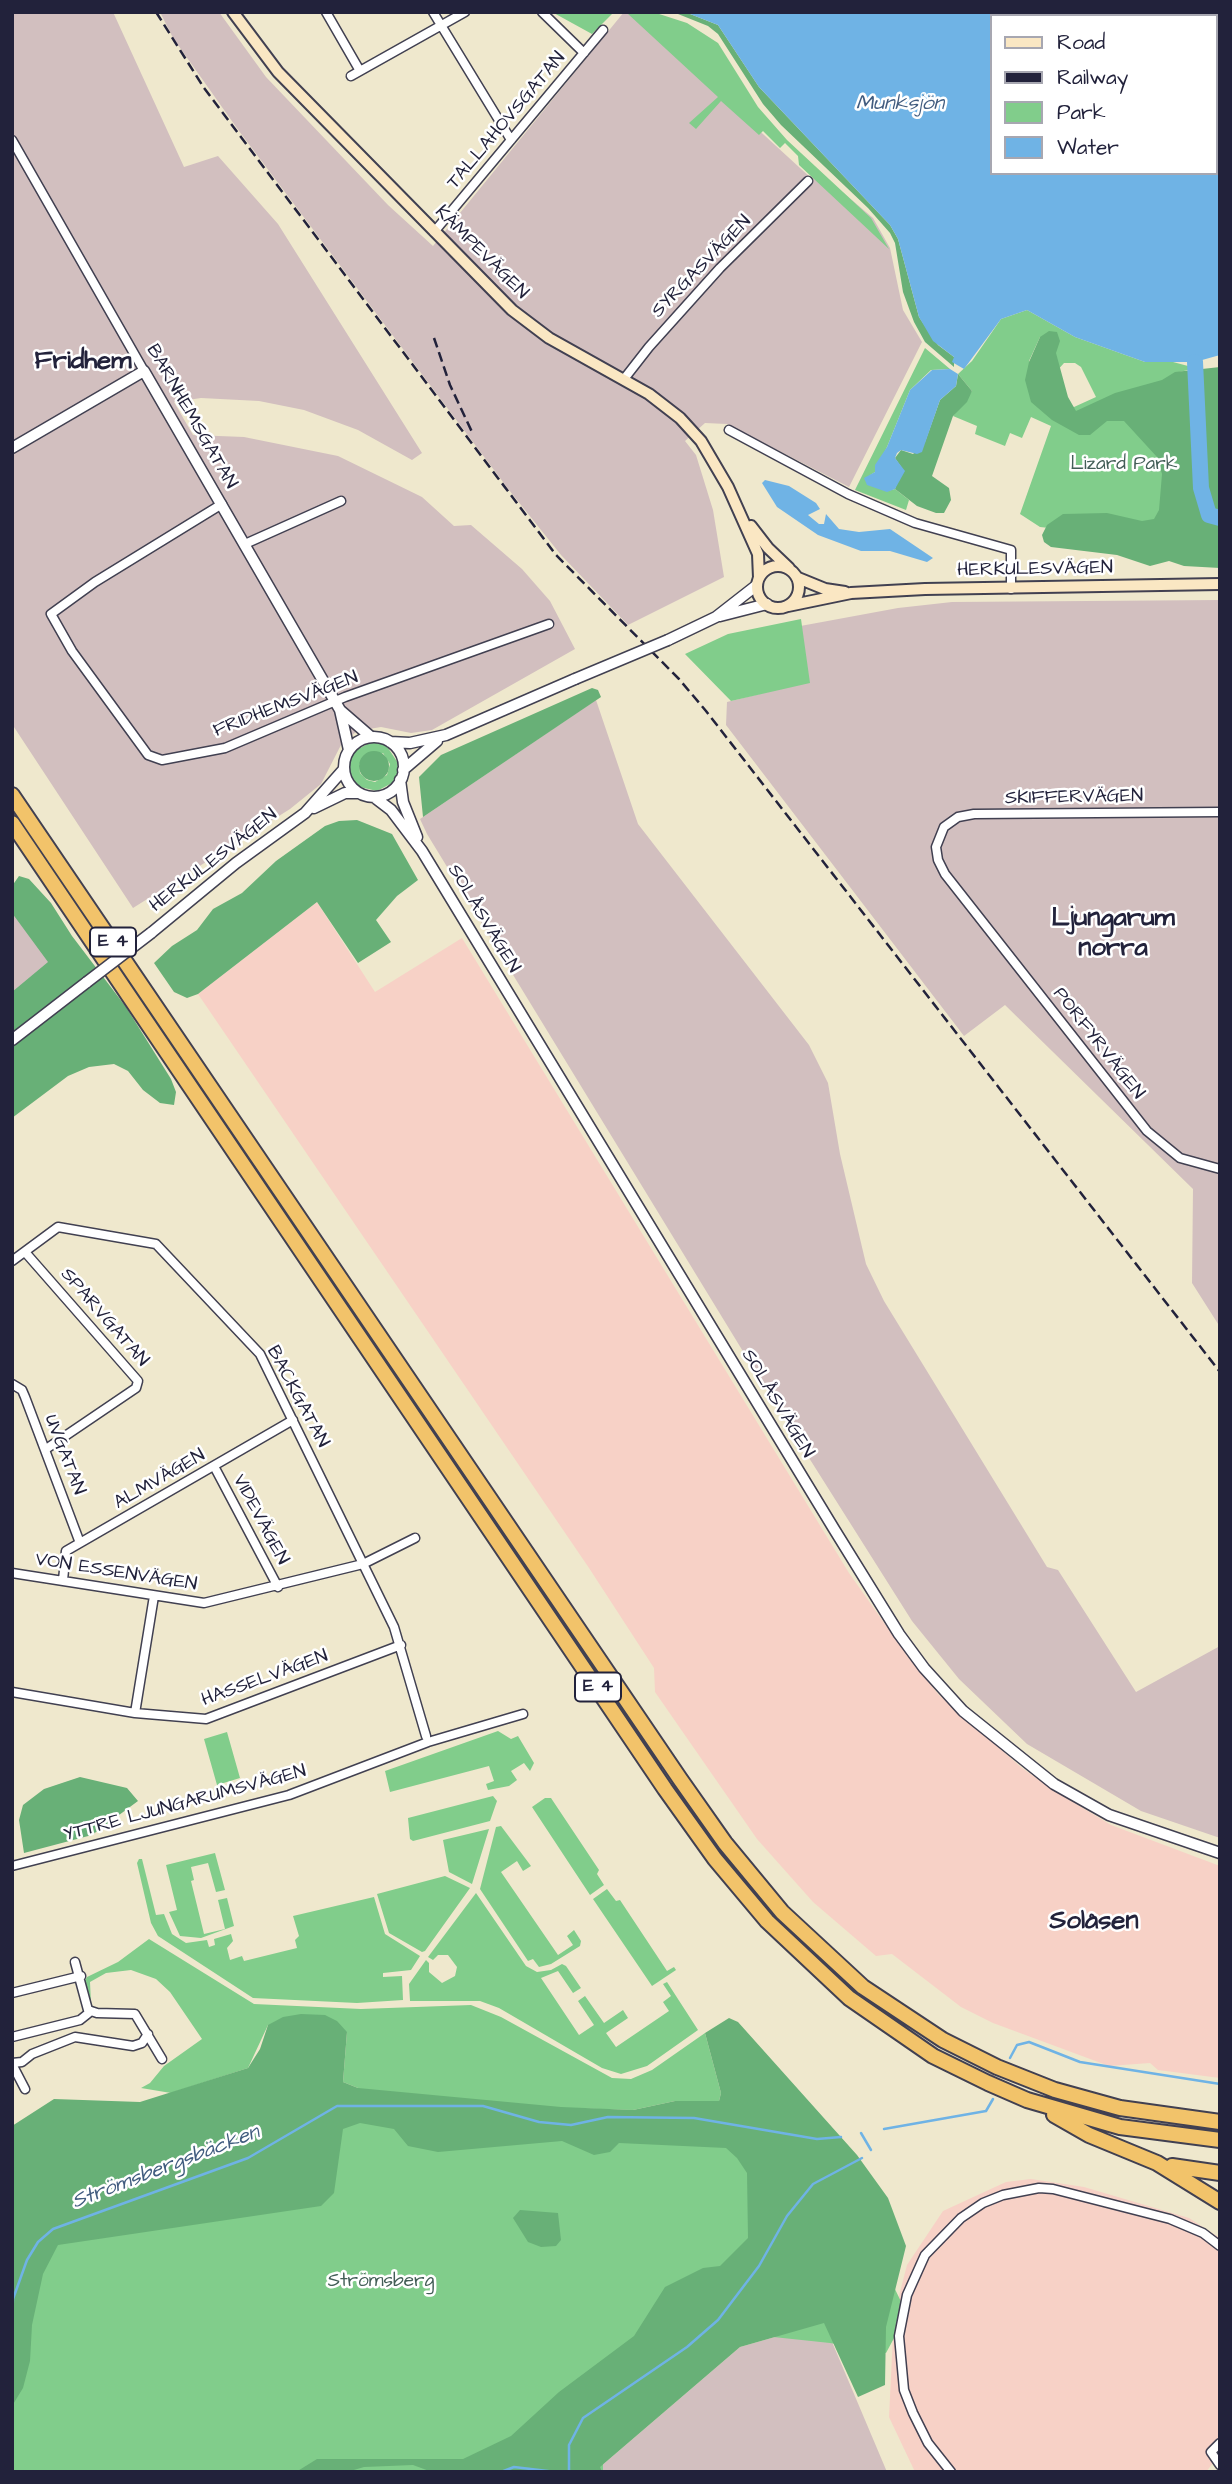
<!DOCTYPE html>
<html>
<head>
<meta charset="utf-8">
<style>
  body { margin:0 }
  #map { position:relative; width:1232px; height:2484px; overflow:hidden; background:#efe8cd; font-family:"Architects Daughter",sans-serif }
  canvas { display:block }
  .frame { position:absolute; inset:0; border:14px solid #22223b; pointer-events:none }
  .legend { position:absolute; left:990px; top:14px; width:228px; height:161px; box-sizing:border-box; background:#fff; border:2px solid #a7a7b1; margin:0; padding:9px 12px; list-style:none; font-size:21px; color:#22223b }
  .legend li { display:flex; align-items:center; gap:14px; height:35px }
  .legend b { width:35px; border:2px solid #a7a7b1 }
</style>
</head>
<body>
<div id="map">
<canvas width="1232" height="2484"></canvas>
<div class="frame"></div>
<ul class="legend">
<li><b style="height:9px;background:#fae7c3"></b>Road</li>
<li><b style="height:9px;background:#22223b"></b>Railway</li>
<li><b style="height:19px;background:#81cd8b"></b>Park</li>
<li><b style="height:19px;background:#6fb3e5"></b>Water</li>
</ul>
</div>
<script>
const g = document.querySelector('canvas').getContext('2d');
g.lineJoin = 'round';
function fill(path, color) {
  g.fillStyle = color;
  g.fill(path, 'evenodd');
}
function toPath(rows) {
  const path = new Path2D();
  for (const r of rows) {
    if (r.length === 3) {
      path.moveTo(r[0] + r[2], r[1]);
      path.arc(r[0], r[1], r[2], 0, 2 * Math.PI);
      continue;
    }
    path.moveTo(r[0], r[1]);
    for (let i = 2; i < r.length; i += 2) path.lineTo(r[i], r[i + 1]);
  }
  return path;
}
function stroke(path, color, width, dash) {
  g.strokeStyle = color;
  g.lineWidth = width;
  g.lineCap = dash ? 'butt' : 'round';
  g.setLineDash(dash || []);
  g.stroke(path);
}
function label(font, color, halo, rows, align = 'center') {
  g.font = font + ' "Architects Daughter",sans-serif';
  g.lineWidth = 5;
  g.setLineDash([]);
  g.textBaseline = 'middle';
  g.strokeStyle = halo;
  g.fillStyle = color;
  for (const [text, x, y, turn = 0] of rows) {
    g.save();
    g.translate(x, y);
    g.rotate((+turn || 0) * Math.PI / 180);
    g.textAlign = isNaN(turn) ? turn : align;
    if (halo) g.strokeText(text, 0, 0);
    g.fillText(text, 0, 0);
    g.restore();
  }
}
fill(toPath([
  [317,902,375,992,462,938,849,1573,911,1661,939,1695,1022,1768,1058,1793,1111,1825,1220,1866,1220,2078,1158,2070,1150,2063,1109,2066,993,2023,961,2007,892,1954,876,1956,813,1902,757,1839,655,1692,654,1668,589,1568,198,994],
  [1031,2179,1084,2187,1189,2218,1220,2238,1220,2454,1206,2472,915,2472,889,2417,894,2315,907,2265,943,2211,1006,2182]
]), '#f7d1c6');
fill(toPath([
  [12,12,113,12,184,167,218,156,278,224,422,453,412,460,358,430,304,410,259,401,201,398,174,402,193,435,244,437,338,456,422,497,454,526,471,525,522,569,550,601,575,649,432,730,411,733,381,727,357,731,342,743,321,784,290,809,133,908,12,724],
  [160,12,219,12,266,77,388,205,433,246,624,12,630,12,812,179,819,172,873,218,890,248,903,310,922,342,849,487,727,424,705,423,685,441,696,455,713,510,724,577,628,625,561,555,509,490,239,131,173,38],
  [1220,600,1220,1327,1192,1283,1193,1189,1005,1005,964,1036,726,725,727,702,808,682,795,627,898,608,952,602],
  [596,700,638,824,809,1045,828,1083,840,1154,866,1264,884,1301,1047,1567,1058,1570,1136,1692,1220,1646,1220,1838,1141,1811,1027,1744,959,1679,912,1621,780,1412,427,834,420,819],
  [12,895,71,979,12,1023],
  [824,2323,887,2472,602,2472,600,2467,740,2347]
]), '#d2bfbf');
fill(toPath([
  [552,12,614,12,592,34],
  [653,12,687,23,718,43,758,107,787,140,871,218,889,249,799,165,798,156,785,143,780,148,763,131,759,135,721,101,696,129,689,123,718,97,627,13],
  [1027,310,1075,337,1145,362,1173,362,1188,366,1188,370,1175,373,1196,544,1040,527,1020,514,1051,426,1031,417,1022,438,1010,433,1005,446,975,434,977,426,953,416,972,391,958,374,972,361,1001,319],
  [1040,337,1056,372,1064,363,1075,363,1081,367,1096,397,1074,407,1059,403,1029,361],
  [925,348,950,369,931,370,910,390,887,447,875,472,869,476,887,491,895,489,909,500,906,510,855,490],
  [801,619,810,683,731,701,685,654,728,634],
  [371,742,386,745,398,763,397,774,392,783,377,791,360,787,352,779,349,768,353,752],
  [383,753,390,764,387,775,375,782,367,780,360,773,359,764],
  [498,1731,511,1739,518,1736,534,1763,530,1771,524,1763,511,1771,517,1780,509,1786,488,1790,486,1784,494,1781,489,1766,390,1792,385,1771],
  [227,1732,240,1778,217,1785,204,1739],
  [493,1796,497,1801,490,1821,413,1841,410,1839,408,1818],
  [545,1798,551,1798,599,1870,597,1874,604,1885,590,1895,532,1807],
  [501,1826,531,1866,523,1871,517,1861,501,1872,558,1955,573,1945,567,1936,574,1930,581,1941,580,1946,551,1964,539,1967,533,1959,528,1961,480,1889,496,1827],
  [489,1829,472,1884,449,1872,443,1840],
  [215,1853,225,1890,216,1892,208,1863,191,1867,194,1880,191,1881,204,1934,225,1929,218,1900,227,1898,234,1926,201,1938,180,1936,169,1912,177,1910,166,1865],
  [139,1859,142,1859,156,1915,164,1914,172,1934,186,1943,207,1940,209,1947,215,1945,214,1939,231,1934,233,1941,227,1948,230,1960,242,1956,244,1961,297,1948,295,1940,299,1936,293,1916,374,1897,385,1934,420,1956,411,1970,383,1973,383,1977,402,1976,403,2000,357,2003,253,1998,158,1936,151,1923,137,1863],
  [445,1876,470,1888,425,1951,422,1952,389,1933,377,1894],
  [607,1889,616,1901,620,1900,667,1971,674,1967,676,1970,652,1986,593,1899],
  [476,1893,526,1966,537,1972,551,1970,562,1964,566,1966,581,1988,573,1993,558,1971,541,1978,579,2035,594,2025,578,2001,585,1996,604,2023,623,2010,628,2018,606,2033,616,2047,669,2011,663,2002,671,1996,663,1984,667,1982,698,2030,647,2066,621,2074,602,2068,499,2008,480,2001,410,2001,409,1984,426,1960,429,1963,429,1972,442,1983,455,1976,457,1967,448,1955,438,1955,433,1960,428,1957],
  [149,1939,254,2004,361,2009,471,2005,501,2017,612,2078,631,2079,652,2070,705,2033,721,2093,719,2101,675,2101,633,2110,567,2108,819,2132,907,2314,886,2353,830,2343,745,2334,603,2446,603,2472,12,2472,12,2262,358,2088,343,2082,347,2032,268,2025,248,2068,171,2093,141,2088,150,2083,164,2066,202,2039,170,1992,156,1979,131,1970,106,1973,90,1982,91,2004,95,2010,88,2002,84,1982,87,1977,118,1962]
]), '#81cd8b');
fill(toPath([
  [673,12,685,12,718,25,759,87,890,225,898,239,919,317,938,345,954,357,954,367,925,342,914,322,903,292,895,243,890,233,868,208,781,125,763,104,718,34,708,26],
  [1049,331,1057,332,1060,341,1056,353,1068,397,1076,411,1115,393,1162,380,1175,372,1220,367,1220,568,1184,566,1169,561,1150,566,1117,555,1051,547,1044,542,1042,535,1047,525,1063,514,1107,513,1142,521,1154,519,1159,510,1162,474,1157,457,1124,421,1107,421,1090,435,1079,435,1052,420,1031,402,1025,380,1029,362,1040,337],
  [958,374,972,391,967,402,953,416,932,476,949,488,951,500,944,513,936,513,917,506,895,489,901,467,895,458,901,450,913,454,925,442,940,400,956,386],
  [592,688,598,690,601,697,423,817,419,777,441,755],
  [374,766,15],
  [357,820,392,834,418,880,397,896,376,920,391,942,358,963,317,902,198,994,187,998,174,992,154,963,172,946,197,930,213,909,242,893,276,861,325,826,339,821],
  [19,876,29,879,51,903,72,936,126,1007,171,1079,176,1092,174,1105,160,1103,143,1090,128,1071,114,1064,89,1067,68,1076,12,1118,12,992,48,962,12,913,12,886],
  [80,1777,127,1788,138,1801,92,1835,24,1853,19,1820,23,1805,44,1789],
  [301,2014,325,2015,337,2021,347,2032,343,2082,358,2088,561,2107,633,2110,675,2101,719,2101,721,2093,705,2033,729,2018,738,2022,857,2155,888,2198,906,2246,886,2327,885,2385,858,2397,824,2323,740,2347,600,2467,602,2472,432,2472,413,2465,364,2467,347,2472,296,2472,317,2459,463,2459,511,2436,559,2392,634,2336,665,2287,703,2268,720,2266,748,2238,747,2173,737,2158,726,2148,619,2143,610,2152,594,2155,562,2141,438,2152,408,2146,394,2129,360,2123,343,2129,334,2193,321,2206,58,2245,43,2274,32,2325,30,2361,23,2388,12,2406,12,2126,54,2099,140,2102,248,2068,260,2049,268,2025,283,2017],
  [520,2210,558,2213,561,2240,556,2246,541,2247,528,2242,513,2218]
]), '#68b077');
fill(toPath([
  [685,12,1220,12,1220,355,1195,362,1145,362,1075,337,1027,310,1001,319,964,369,952,362,954,357,933,341,919,317,898,239,890,225,759,87,718,25],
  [992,16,1216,16,1216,173,992,173],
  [950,369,958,374,956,386,940,400,922,452,917,454,901,450,897,453,895,458,905,471,895,489,887,492,867,485,864,478,875,472,875,465,887,447,910,390,932,370],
  [765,480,789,486,816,503,820,509,808,515,819,524,824,524,826,514,839,529,859,532,890,529,933,558,927,562,890,551,861,551,818,535,777,507,762,483]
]), '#6fb3e5');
stroke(toPath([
  [1010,2058,1017,2045,1029,2042,1080,2062,1220,2084],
  [884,2129,986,2111,993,2099],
  [861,2133,871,2150],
  [12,2319,13,2299,27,2260,38,2242,53,2229,248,2158,337,2106,483,2106,539,2122,571,2125,608,2117,694,2118,817,2139,841,2137],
  [501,2472,514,2467,556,2472],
  [569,2472,569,2445,583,2418,687,2347,718,2320,759,2266,787,2216,813,2184,862,2158]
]), '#6fb3e5', 2.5);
stroke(toPath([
  [1195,362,1201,488,1209,515,1220,518]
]), '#6fb3e5', 16);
const minor = toPath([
  [326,12,360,71],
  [433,12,511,140],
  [542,12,584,53],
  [351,76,465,12],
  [12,140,144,371],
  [434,232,603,30],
  [624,379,649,347,720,268,808,181],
  [729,430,848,494,915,523,1011,550,1011,589],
  [222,504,95,582,51,614,72,651,148,755,162,760,225,748,345,697,549,624],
  [245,544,341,501],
  [1220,812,974,814,958,817,944,827,936,847,938,860,945,874,1147,1131,1180,1158,1220,1169],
  [25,1252,138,1381,136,1388,46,1449],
  [12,1261,58,1227,156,1244,260,1354,394,1627,426,1736],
  [12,1384,22,1390,25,1397,80,1543],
  [215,1468,278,1587],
  [12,1573,204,1603,363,1564,415,1538],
  [63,1580,66,1551,293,1420],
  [12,1692,135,1713,206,1719,401,1645],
  [135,1713,154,1596],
  [12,1866,289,1795,428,1742,523,1714],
  [75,1962,88,2010,97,2013,135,2014,162,2059],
  [12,1993,81,1976],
  [12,2037,80,2020,90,2012],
  [12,2063,22,2062,32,2054,75,2037,133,2046,142,2043,148,2034],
  [12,2064,25,2089],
  [1220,2443,1211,2452,1220,2465],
  [951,2472,928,2443,913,2413,904,2390,899,2336,907,2295,925,2255,961,2218,983,2203,1003,2195,1039,2188,1053,2189,1170,2219,1203,2233,1220,2246]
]);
const tertiary = toPath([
  [12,448,144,371,340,710,349,750],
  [720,616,767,604],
  [668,640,716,617,757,585],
  [341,711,371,737],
  [374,767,30],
  [390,742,410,743,446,735,575,679],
  [403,770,437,741],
  [400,780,403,802,417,837],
  [374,797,391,810,422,851,834,1529,899,1634,924,1668,963,1711,1054,1784,1109,1815,1220,1853],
  [314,808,345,793,359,793],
  [151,933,236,863,305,813,344,769],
  [12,1040,87,982]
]);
const secondary = toPath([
  [233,12,278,72,512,310,549,338,649,394,680,418,701,441,728,487,758,554,759,578],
  [751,526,768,548,789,568],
  [778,587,21],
  [798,578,825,589,845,592],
  [788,606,851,593,925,589,1220,584]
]);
const motorway = toPath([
  [12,795,680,1779,725,1843,782,1912,863,1987,943,2040,997,2067,1055,2090,1120,2108,1220,2122],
  [12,823,665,1789,715,1859,767,1921,849,1998,933,2056,988,2083,1027,2100,1120,2127,1220,2140],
  [1054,2115,1089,2135,1157,2163,1220,2202],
  [1172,2166,1220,2173]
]);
stroke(minor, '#414051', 11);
stroke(tertiary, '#414051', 13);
stroke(secondary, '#414051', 14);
stroke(motorway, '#414051', 18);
stroke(minor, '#fff', 8);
stroke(tertiary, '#fff', 10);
stroke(secondary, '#fae7c3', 10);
stroke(motorway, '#f2c36a', 14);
stroke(toPath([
  [156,12,204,88,556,555,679,679,706,711,1220,1372],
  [434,338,450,385,472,432]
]), '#22223b', 2.5, [10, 5]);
const tertiaryBridge = toPath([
  [575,679,668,640],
  [87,982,151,933]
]);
stroke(tertiaryBridge, '#414051', 13, []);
stroke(tertiaryBridge, '#fff', 10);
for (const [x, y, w] of [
  [113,942,46],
  [598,1687,46]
]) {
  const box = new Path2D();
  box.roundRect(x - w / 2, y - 14.5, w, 29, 5);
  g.fillStyle = '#fff';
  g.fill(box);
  stroke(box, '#22223b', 2);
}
label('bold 18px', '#22223b', null, [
  ["E 4",113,942],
  ["E 4",598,1687]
]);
label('19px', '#22223b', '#fff', [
  ["TALLAHOVSGATAN",507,121,-50],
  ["KÄMPEVÄGEN",481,253,45],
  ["SYRGASVÄGEN",702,267,-46],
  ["BARNHEMSGATAN",191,417,60],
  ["HERKULESVÄGEN",1035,570,-1],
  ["FRIDHEMSVÄGEN",286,705,-21],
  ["SKIFFERVÄGEN",1074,798,-1],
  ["HERKULESVÄGEN",214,861,-38],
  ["SOLÅSVÄGEN",483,919,59],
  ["PORFYRVÄGEN",1098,1044,52],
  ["SPARVGATAN",104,1318,49],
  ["BACKGATAN",297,1397,62],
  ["SOLÅSVÄGEN",777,1404,59],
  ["UVGATAN",64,1455,69],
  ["ALMVÄGEN",160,1480,-30],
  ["VIDEVÄGEN",260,1520,62],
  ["VON ESSENVÄGEN",116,1573,9],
  ["HASSELVÄGEN",265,1679,-20],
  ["YTTRE LJUNGARUMSVÄGEN",185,1804,-15]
]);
label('19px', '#435e57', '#fff', [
  ["Lizard Park",1124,465],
  ["Strömsberg",381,2282]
]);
label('italic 21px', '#415c7f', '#fff', [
  ["Munksjön",900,105],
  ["Strömsbergsbäcken",166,2168,-21]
]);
label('bold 26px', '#22223b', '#fff', [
  ["Fridhem",83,363],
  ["Ljungarum",1113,920],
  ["norra",1113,950],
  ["Solåsen",1094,1923]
]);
</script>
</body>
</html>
